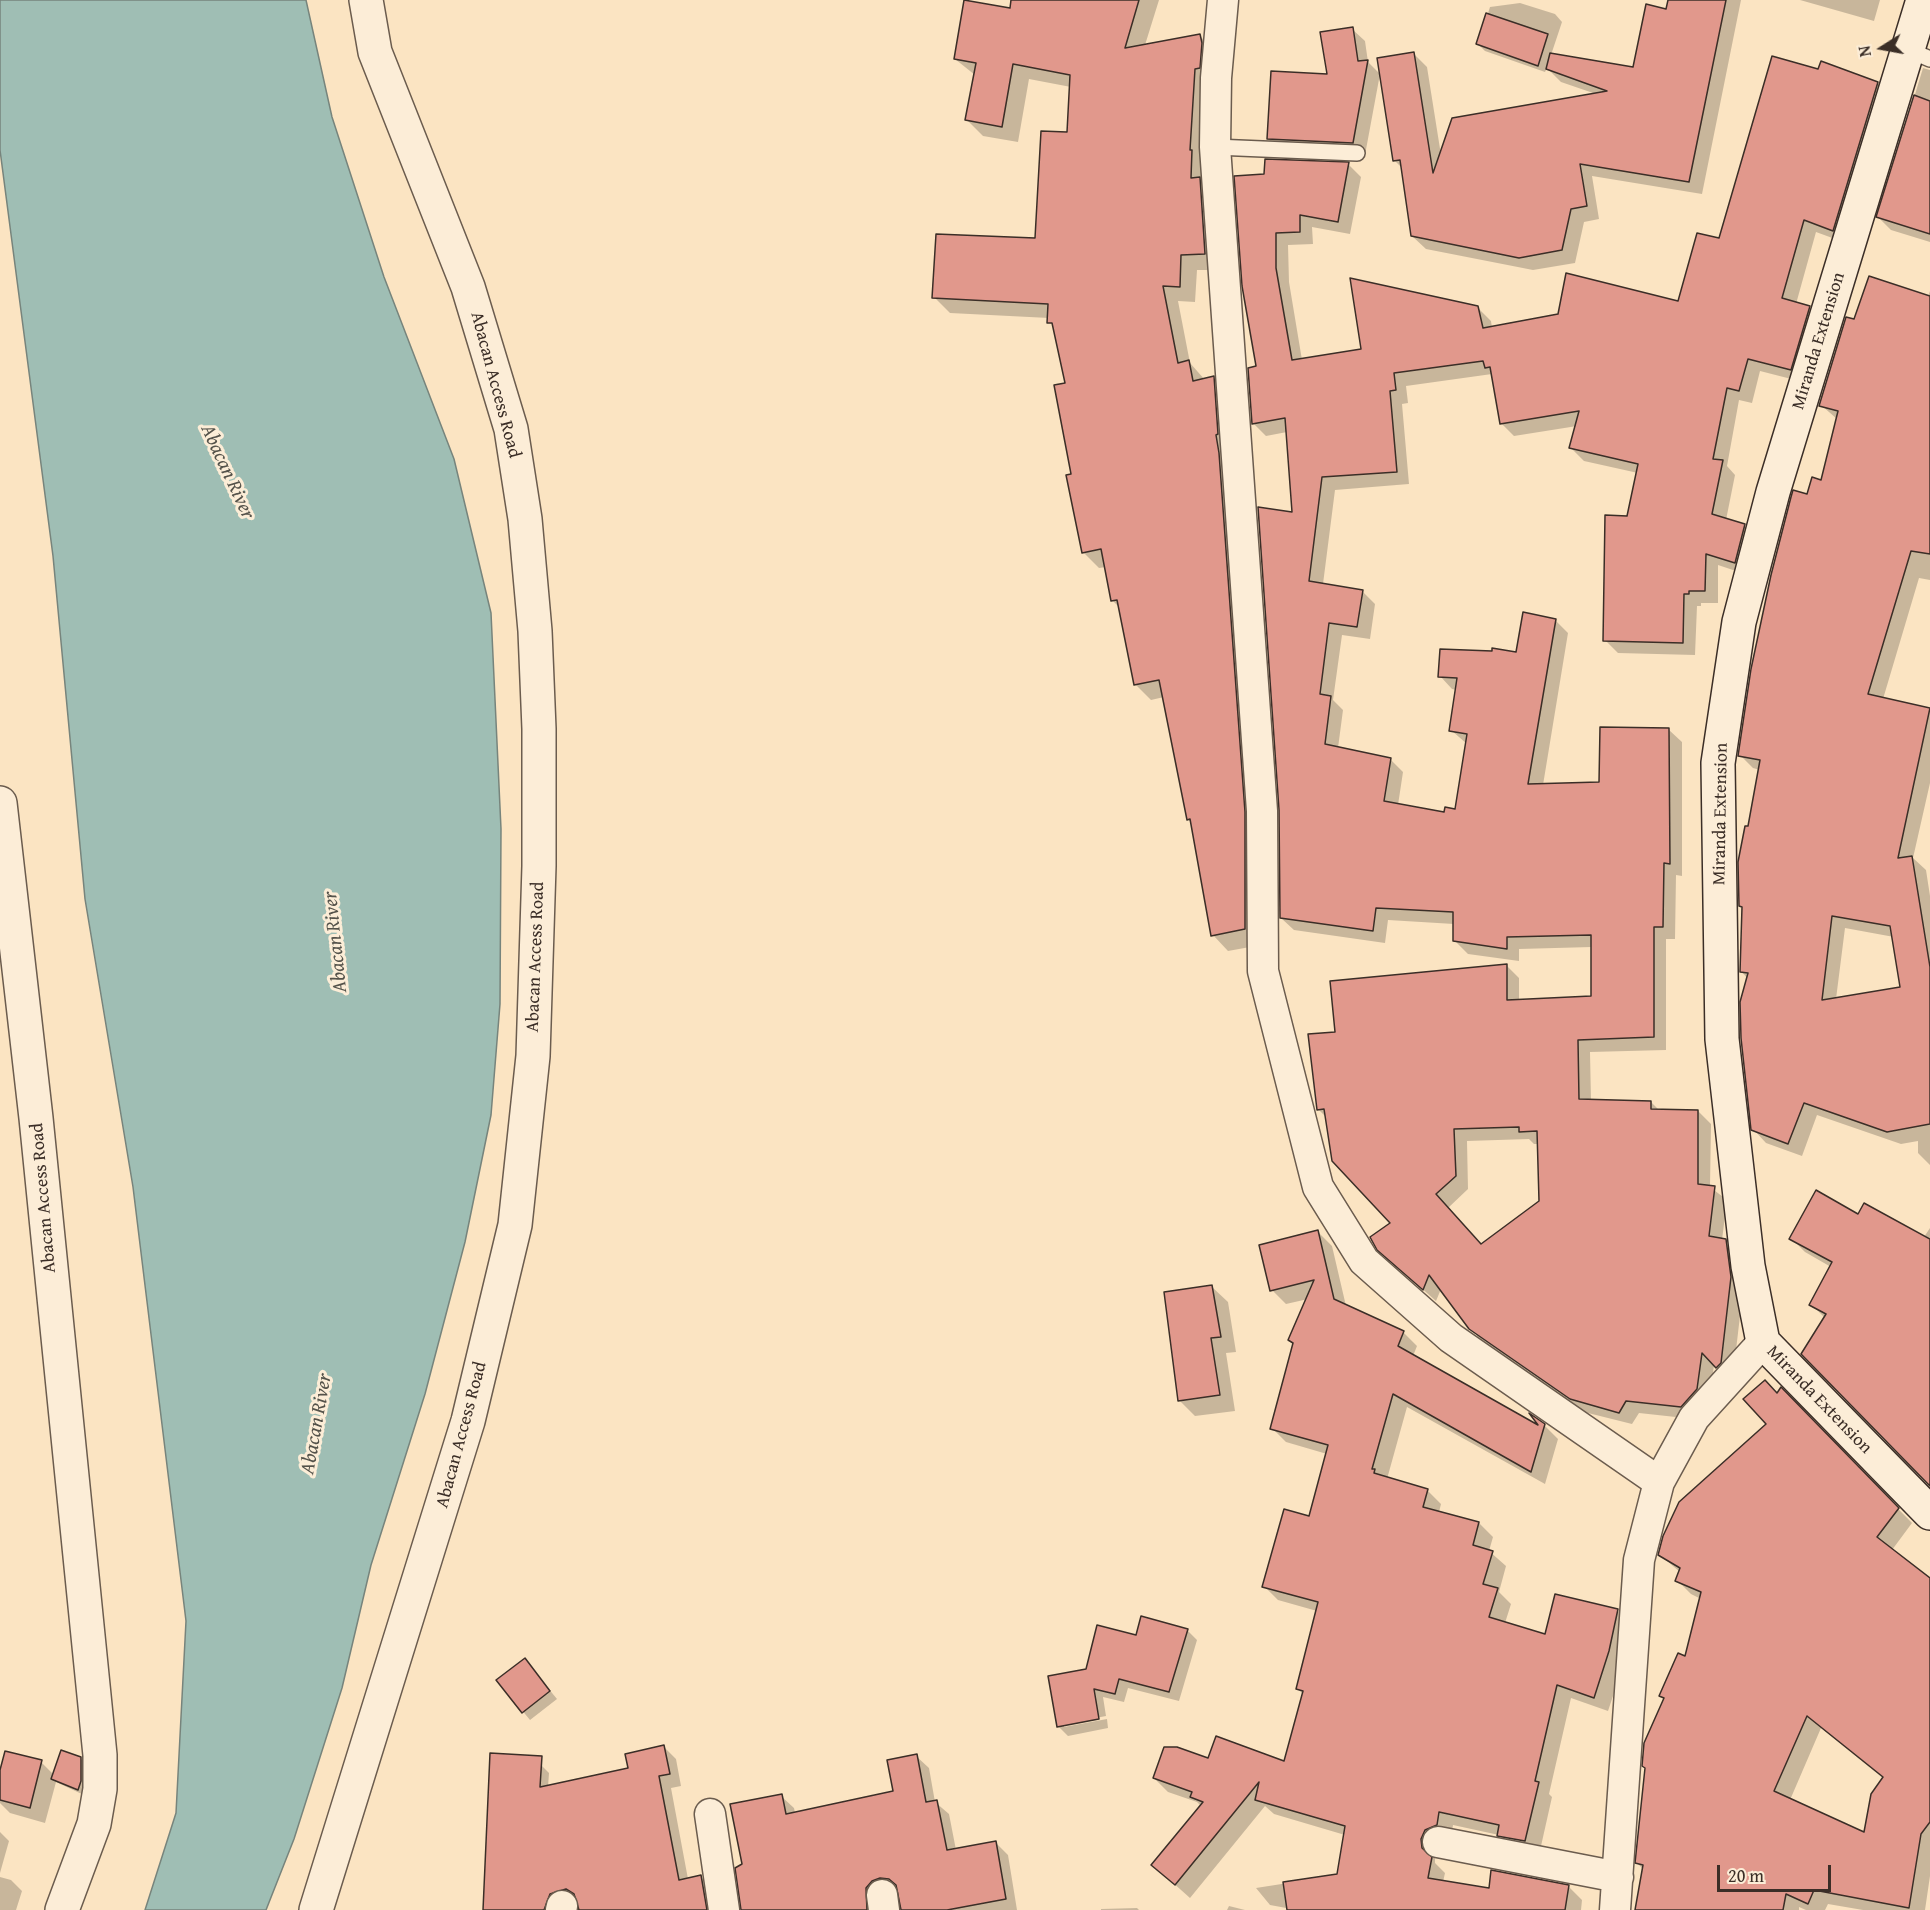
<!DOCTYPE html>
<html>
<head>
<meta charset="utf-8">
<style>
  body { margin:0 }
  #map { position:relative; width:1930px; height:1910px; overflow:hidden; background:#fbe4c2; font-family:"Gentium Book Plus",serif }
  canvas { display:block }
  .north { position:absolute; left:1852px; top:18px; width:60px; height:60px; -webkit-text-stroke:4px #fcedd7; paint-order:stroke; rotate:259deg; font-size:16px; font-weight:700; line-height:24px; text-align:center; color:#3b2e27 }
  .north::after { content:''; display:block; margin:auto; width:21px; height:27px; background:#3b2e27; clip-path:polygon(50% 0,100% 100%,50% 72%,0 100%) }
  .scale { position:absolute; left:1717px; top:1865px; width:114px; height:27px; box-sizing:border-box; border:3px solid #3b2e27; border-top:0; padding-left:8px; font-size:18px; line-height:21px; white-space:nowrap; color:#3b2e27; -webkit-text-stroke:4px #fcedd7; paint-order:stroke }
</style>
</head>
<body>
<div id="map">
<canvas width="1930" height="1910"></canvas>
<div class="north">N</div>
<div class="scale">20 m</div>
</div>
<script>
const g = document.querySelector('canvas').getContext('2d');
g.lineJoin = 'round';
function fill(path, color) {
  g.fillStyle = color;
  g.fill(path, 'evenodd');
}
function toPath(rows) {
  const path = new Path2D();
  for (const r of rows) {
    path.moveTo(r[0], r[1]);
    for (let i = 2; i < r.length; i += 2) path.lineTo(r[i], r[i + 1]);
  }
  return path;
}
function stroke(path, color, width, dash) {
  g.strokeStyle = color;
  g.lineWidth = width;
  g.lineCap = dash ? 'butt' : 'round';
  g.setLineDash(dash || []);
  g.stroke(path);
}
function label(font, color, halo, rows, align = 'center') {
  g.font = font + ' "Gentium Book Plus",serif';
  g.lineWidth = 6;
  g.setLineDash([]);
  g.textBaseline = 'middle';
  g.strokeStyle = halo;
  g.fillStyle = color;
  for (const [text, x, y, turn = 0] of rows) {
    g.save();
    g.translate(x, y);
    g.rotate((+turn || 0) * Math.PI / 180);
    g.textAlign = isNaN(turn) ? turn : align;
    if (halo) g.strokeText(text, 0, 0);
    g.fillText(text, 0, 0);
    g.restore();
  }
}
const water = toPath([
  [0,0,306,0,332,117,384,277,454,459,491,613,501,829,500,1004,491,1115,465,1242,425,1394,371,1565,342,1688,294,1839,266,1910,145,1910,176,1813,186,1621,133,1187,85,899,53,556,0,150,0,0]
]);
fill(water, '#9fbeb4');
stroke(water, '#77847c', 1.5);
fill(toPath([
  [1034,0,1159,0,1145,45,1200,36,1215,52,1221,270,1197,270,1195,302,1178,301,1190,363,1205,380,1213,378,1229,393,1261,945,1228,951,1213,935,1193,824,1188,819,1164,697,1151,700,1135,684,1120,608,1113,601,1106,567,1099,568,1083,552,1073,475,1067,384,1055,328,1049,318,950,313,934,297,1037,239,1068,134,1071,87,1029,79,1018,142,983,136,967,120,975,75,955,59,1030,13],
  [1669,0,1741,0,1702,194,1592,176,1599,219,1584,222,1575,263,1533,270,1426,249,1412,236,1402,168,1394,160,1413,53,1427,67,1441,155,1596,94,1561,82,1547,68,1545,72,1485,51,1478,44,1490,7,1520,3,1555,14,1562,22,1551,55,1634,69,1667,11],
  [1800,0,1880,0,1874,21],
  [1352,29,1365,41,1368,62,1380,74,1365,155,1281,151,1268,139,1329,76],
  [1923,68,1930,70,1930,242,1891,230,1878,217],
  [1820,71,1878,83,1890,96,1846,243,1816,232,1796,304,1809,308,1822,321,1803,382,1760,371,1752,403,1739,400,1727,466,1735,475,1726,520,1744,526,1757,538,1748,575,1718,565,1718,603,1701,603,1701,606,1697,606,1695,655,1618,653,1605,640,1638,473,1584,461,1571,448,1577,426,1514,436,1501,423,1492,374,1406,386,1408,403,1402,404,1409,484,1335,490,1323,584,1362,591,1375,604,1370,639,1342,635,1333,700,1343,710,1338,748,1390,759,1403,772,1398,805,1445,814,1456,810,1467,744,1451,730,1457,690,1452,689,1440,676,1517,654,1555,620,1568,633,1543,785,1600,783,1669,730,1682,742,1682,876,1676,875,1675,939,1666,939,1666,1050,1590,1052,1591,1101,1651,1102,1660,1111,1698,1111,1711,1124,1710,1187,1727,1200,1722,1240,1738,1253,1743,1290,1733,1376,1729,1380,1714,1365,1709,1402,1694,1419,1639,1413,1632,1424,1584,1412,1483,1342,1470,1328,1441,1289,1436,1301,1392,1262,1392,1223,1327,1118,1318,1109,1336,1033,1506,965,1519,978,1519,1001,1592,998,1592,947,1519,949,1519,961,1468,954,1455,941,1454,924,1388,920,1385,943,1294,930,1281,918,1294,514,1287,432,1266,436,1253,423,1266,175,1348,164,1361,177,1350,234,1312,227,1313,244,1288,245,1289,282,1302,360,1362,350,1478,308,1491,321,1492,328,1679,303,1720,240],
  [1529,1139,1534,1144,1539,1144,1541,1202,1481,1245,1448,1208,1468,1189,1467,1141],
  [1930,291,1930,580,1919,578,1883,699,1930,709,1930,783,1913,858,1926,870,1930,896,1930,1165,1918,1153,1918,1141,1901,1144,1817,1115,1802,1156,1766,1143,1753,1129,1748,979,1741,971,1744,909,1740,906,1760,770,1753,768,1740,755,1808,496,1822,482,1837,419,1821,405,1855,321,1928,297],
  [1845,928,1894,937,1902,988,1836,999],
  [1859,1216,1924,1237,1930,1228,1930,1484,1825,1318,1811,1304,1831,1267,1805,1252,1791,1238],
  [1318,1232,1332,1246,1346,1306,1403,1332,1417,1346,1413,1356,1543,1430,1544,1425,1558,1439,1545,1484,1407,1407,1387,1479,1427,1490,1441,1504,1439,1512,1479,1523,1493,1537,1489,1551,1506,1566,1499,1592,1511,1604,1505,1623,1546,1635,1618,1611,1632,1625,1623,1666,1608,1711,1571,1698,1549,1794,1552,1797,1539,1855,1513,1849,1499,1835,1453,1825,1451,1839,1435,1853,1435,1863,1445,1873,1443,1882,1490,1889,1568,1886,1582,1900,1581,1910,1297,1910,1270,1905,1256,1888,1339,1875,1345,1835,1274,1814,1265,1806,1190,1898,1153,1865,1201,1806,1197,1802,1168,1792,1154,1778,1209,1760,1285,1762,1304,1695,1298,1689,1317,1611,1278,1600,1264,1586,1310,1518,1327,1454,1286,1442,1272,1428,1294,1344,1290,1340,1308,1299,1286,1304,1272,1290],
  [1212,1287,1228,1302,1236,1352,1226,1353,1235,1411,1195,1416,1180,1401],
  [1781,1390,1912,1523,1892,1550,1930,1580,1930,1876,1925,1910,1863,1910,1828,1904,1825,1910,1806,1910,1799,1907,1799,1910,1637,1910,1643,1869,1637,1863,1665,1699,1661,1695,1686,1658,1701,1599,1691,1594,1677,1580,1680,1572,1660,1555,1768,1424],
  [1821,1728,1884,1779,1865,1834,1790,1800],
  [1187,1630,1197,1640,1179,1701,1128,1688,1124,1702,1103,1697,1106,1716,1064,1724,1064,1727,1107,1719,1108,1728,1068,1736,1058,1726,1088,1670,1137,1637],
  [525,1660,557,1699,530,1720,498,1681],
  [664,1747,676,1759,681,1786,671,1788,688,1879,701,1877,713,1889,716,1910,578,1910,580,1902,569,1889,548,1793,540,1910,484,1910,533,1757,549,1773,548,1787,630,1769],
  [916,1756,929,1768,935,1802,949,1814,956,1850,996,1843,1008,1855,1017,1910,901,1910,900,1891,893,1890,878,1910,742,1910,743,1865,781,1796,794,1808,795,1813,895,1792],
  [80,1758,88,1766,86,1796,56,1782,45,1823,10,1813,0,1803,0,1775,41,1762,54,1775],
  [0,1832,9,1841,0,1873],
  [0,1877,11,1880,22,1891,16,1910,0,1910],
  [1229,1906,1245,1910,1227,1910],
  [1137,1908,1139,1910,1101,1910,1101,1909]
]), '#0003');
const building = toPath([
  [964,0,1010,8,1011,0,1139,0,1125,48,1200,34,1202,43,1200,68,1195,69,1190,150,1192,150,1191,178,1200,177,1205,254,1181,255,1180,287,1163,286,1178,363,1189,360,1193,381,1214,376,1218,434,1216,435,1219,453,1245,812,1245,929,1211,936,1190,819,1187,820,1159,680,1134,685,1117,600,1111,601,1101,549,1082,553,1066,475,1071,474,1054,385,1065,383,1052,323,1047,323,1048,304,932,298,936,234,1035,238,1041,131,1067,132,1070,75,1013,64,1002,127,965,120,976,63,954,59,964,0],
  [1668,0,1726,0,1689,182,1580,164,1587,206,1571,209,1562,250,1519,258,1411,236,1400,160,1393,161,1377,58,1414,52,1433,173,1452,118,1607,91,1546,69,1550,53,1633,67,1646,4,1666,9,1668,0],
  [1486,13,1548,34,1538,66,1476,44,1486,13],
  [1353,27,1358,61,1368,60,1353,143,1267,139,1271,71,1327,74,1320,32,1353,27],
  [1772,56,1818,69,1821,61,1878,82,1833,231,1804,220,1782,298,1810,306,1791,370,1748,359,1739,391,1727,388,1713,459,1723,460,1712,514,1745,524,1735,563,1706,554,1705,591,1689,591,1689,594,1684,594,1683,643,1603,641,1605,515,1627,516,1638,464,1569,448,1579,411,1500,424,1490,367,1485,368,1483,361,1394,373,1396,390,1390,391,1397,472,1322,477,1309,581,1363,590,1357,627,1329,623,1320,694,1331,696,1325,744,1391,758,1384,801,1444,812,1445,807,1455,809,1467,734,1449,731,1457,678,1438,677,1440,649,1492,651,1492,648,1516,652,1523,612,1556,619,1528,784,1599,782,1600,727,1669,728,1670,864,1664,863,1663,927,1654,927,1654,1037,1578,1040,1579,1099,1651,1101,1651,1109,1698,1110,1698,1184,1715,1186,1709,1236,1726,1239,1731,1277,1721,1363,1716,1368,1702,1353,1697,1389,1681,1407,1626,1401,1619,1413,1570,1399,1469,1329,1429,1275,1423,1290,1377,1250,1370,1237,1390,1223,1332,1161,1324,1109,1317,1110,1308,1034,1335,1032,1330,981,1507,964,1507,1000,1591,996,1591,935,1507,937,1507,949,1453,941,1453,912,1376,908,1373,931,1280,918,1279,810,1258,507,1292,512,1285,418,1252,424,1248,368,1256,366,1242,286,1234,176,1264,174,1265,159,1349,162,1338,222,1300,215,1300,232,1276,233,1276,268,1292,360,1361,349,1350,278,1478,306,1483,328,1558,314,1566,273,1678,301,1697,233,1719,238,1772,56],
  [1519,1127,1519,1132,1537,1131,1539,1201,1481,1244,1436,1194,1456,1176,1454,1129,1519,1127],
  [1914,95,1930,101,1930,234,1876,217,1914,95],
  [1869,276,1930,296,1930,554,1911,551,1868,694,1930,708,1898,858,1912,856,1930,967,1930,1124,1887,1132,1804,1103,1788,1144,1751,1130,1741,1038,1740,1002,1748,973,1740,972,1742,907,1739,906,1738,862,1745,826,1748,826,1760,760,1738,756,1751,669,1771,575,1791,497,1793,490,1807,494,1812,477,1821,480,1838,411,1819,406,1846,317,1854,319,1869,276],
  [1832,916,1890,926,1900,987,1822,1000,1832,916],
  [1816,1190,1858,1214,1864,1203,1930,1239,1930,1486,1801,1354,1826,1314,1809,1305,1832,1262,1789,1239,1816,1190],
  [1318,1230,1334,1299,1404,1331,1398,1346,1538,1425,1529,1413,1545,1424,1531,1472,1393,1394,1372,1469,1375,1469,1374,1473,1428,1489,1423,1507,1479,1522,1473,1545,1493,1551,1483,1584,1498,1588,1489,1617,1545,1634,1555,1594,1618,1609,1609,1651,1594,1698,1557,1685,1535,1781,1539,1782,1525,1841,1497,1836,1499,1825,1439,1812,1437,1825,1425,1830,1421,1839,1422,1848,1432,1857,1428,1878,1489,1888,1491,1870,1569,1885,1565,1910,1287,1910,1283,1882,1337,1874,1345,1826,1255,1800,1259,1782,1175,1885,1151,1865,1203,1802,1190,1797,1192,1792,1153,1778,1164,1747,1177,1747,1208,1758,1216,1736,1284,1761,1303,1691,1296,1689,1318,1602,1262,1587,1284,1509,1309,1516,1328,1445,1270,1429,1293,1343,1288,1340,1314,1280,1270,1291,1259,1245,1318,1230],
  [1212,1285,1221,1337,1211,1338,1220,1395,1178,1401,1164,1292,1212,1285],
  [1765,1380,1777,1393,1781,1387,1899,1508,1877,1537,1930,1578,1930,1822,1921,1834,1909,1908,1814,1890,1808,1904,1786,1894,1783,1910,1635,1910,1643,1865,1635,1863,1645,1768,1642,1766,1644,1743,1664,1698,1659,1696,1678,1653,1685,1656,1701,1592,1675,1581,1680,1568,1658,1555,1663,1536,1679,1502,1766,1424,1743,1399,1765,1380],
  [1807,1716,1883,1777,1871,1794,1864,1832,1774,1791,1807,1716],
  [1141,1616,1188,1629,1169,1692,1119,1679,1115,1694,1094,1689,1099,1719,1057,1727,1048,1676,1086,1669,1097,1625,1136,1635,1141,1616],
  [525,1658,550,1691,522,1713,496,1680,525,1658],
  [664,1745,670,1774,659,1776,679,1880,701,1875,707,1910,579,1910,574,1894,566,1889,550,1894,544,1910,483,1910,490,1753,542,1756,540,1787,628,1768,625,1754,664,1745],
  [61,1750,81,1757,81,1781,78,1790,51,1779,61,1750],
  [5,1751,42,1760,30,1808,0,1800,0,1770,5,1751],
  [917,1754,926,1802,937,1800,947,1850,996,1841,1006,1899,947,1910,901,1910,896,1885,889,1879,880,1878,872,1881,866,1888,867,1910,741,1910,735,1868,742,1864,730,1804,782,1794,786,1814,893,1791,887,1760,917,1754]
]);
fill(building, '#e1988c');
stroke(building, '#3b2e27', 1.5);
const service = toPath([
  [1909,50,1930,59],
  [1215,147,1357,153]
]);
const minor = toPath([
  [1223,0,1216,78,1215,147,1262,811,1263,971,1318,1187,1364,1261,1451,1338,1659,1482],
  [710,1814,724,1910],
  [1438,1842,1618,1877],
  [882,1895,884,1910],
  [561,1910,562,1906],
  [1615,1910,1639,1560,1659,1482,1694,1418,1763,1342]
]);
const tertiary = toPath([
  [0,803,36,1118,100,1755,100,1789,94,1824,62,1910],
  [316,1910,468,1421,515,1225,533,1056,539,866,539,729,535,631,525,519,511,429,468,287,375,52,366,0]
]);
const secondary = toPath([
  [1923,0,1773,492,1739,622,1718,763,1722,1039,1748,1266,1763,1342,1930,1513]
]);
stroke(service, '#6b5c4e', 18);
stroke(minor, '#6b5c4e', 33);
stroke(tertiary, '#6b5c4e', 36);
stroke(secondary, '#3b2e27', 36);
stroke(service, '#fcedd7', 15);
stroke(minor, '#fcedd7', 30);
stroke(tertiary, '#fcedd7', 33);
stroke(secondary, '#fcedd7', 33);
label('18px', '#3b2e27', '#fcedd7', [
  ["Miranda Extension",1819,341,-73],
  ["Abacan Access Road",495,385,75],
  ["Miranda Extension",1721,814,-89],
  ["Abacan Access Road",536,957,-88],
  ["Abacan Access Road",44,1198,-95],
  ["Miranda Extension",1819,1400,46],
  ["Abacan Access Road",462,1435,-75]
]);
label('italic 20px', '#54524a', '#fcedd7', [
  ["Abacan River",227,472,65],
  ["Abacan River",336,942,-96],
  ["Abacan River",317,1424,-80]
]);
</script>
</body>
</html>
